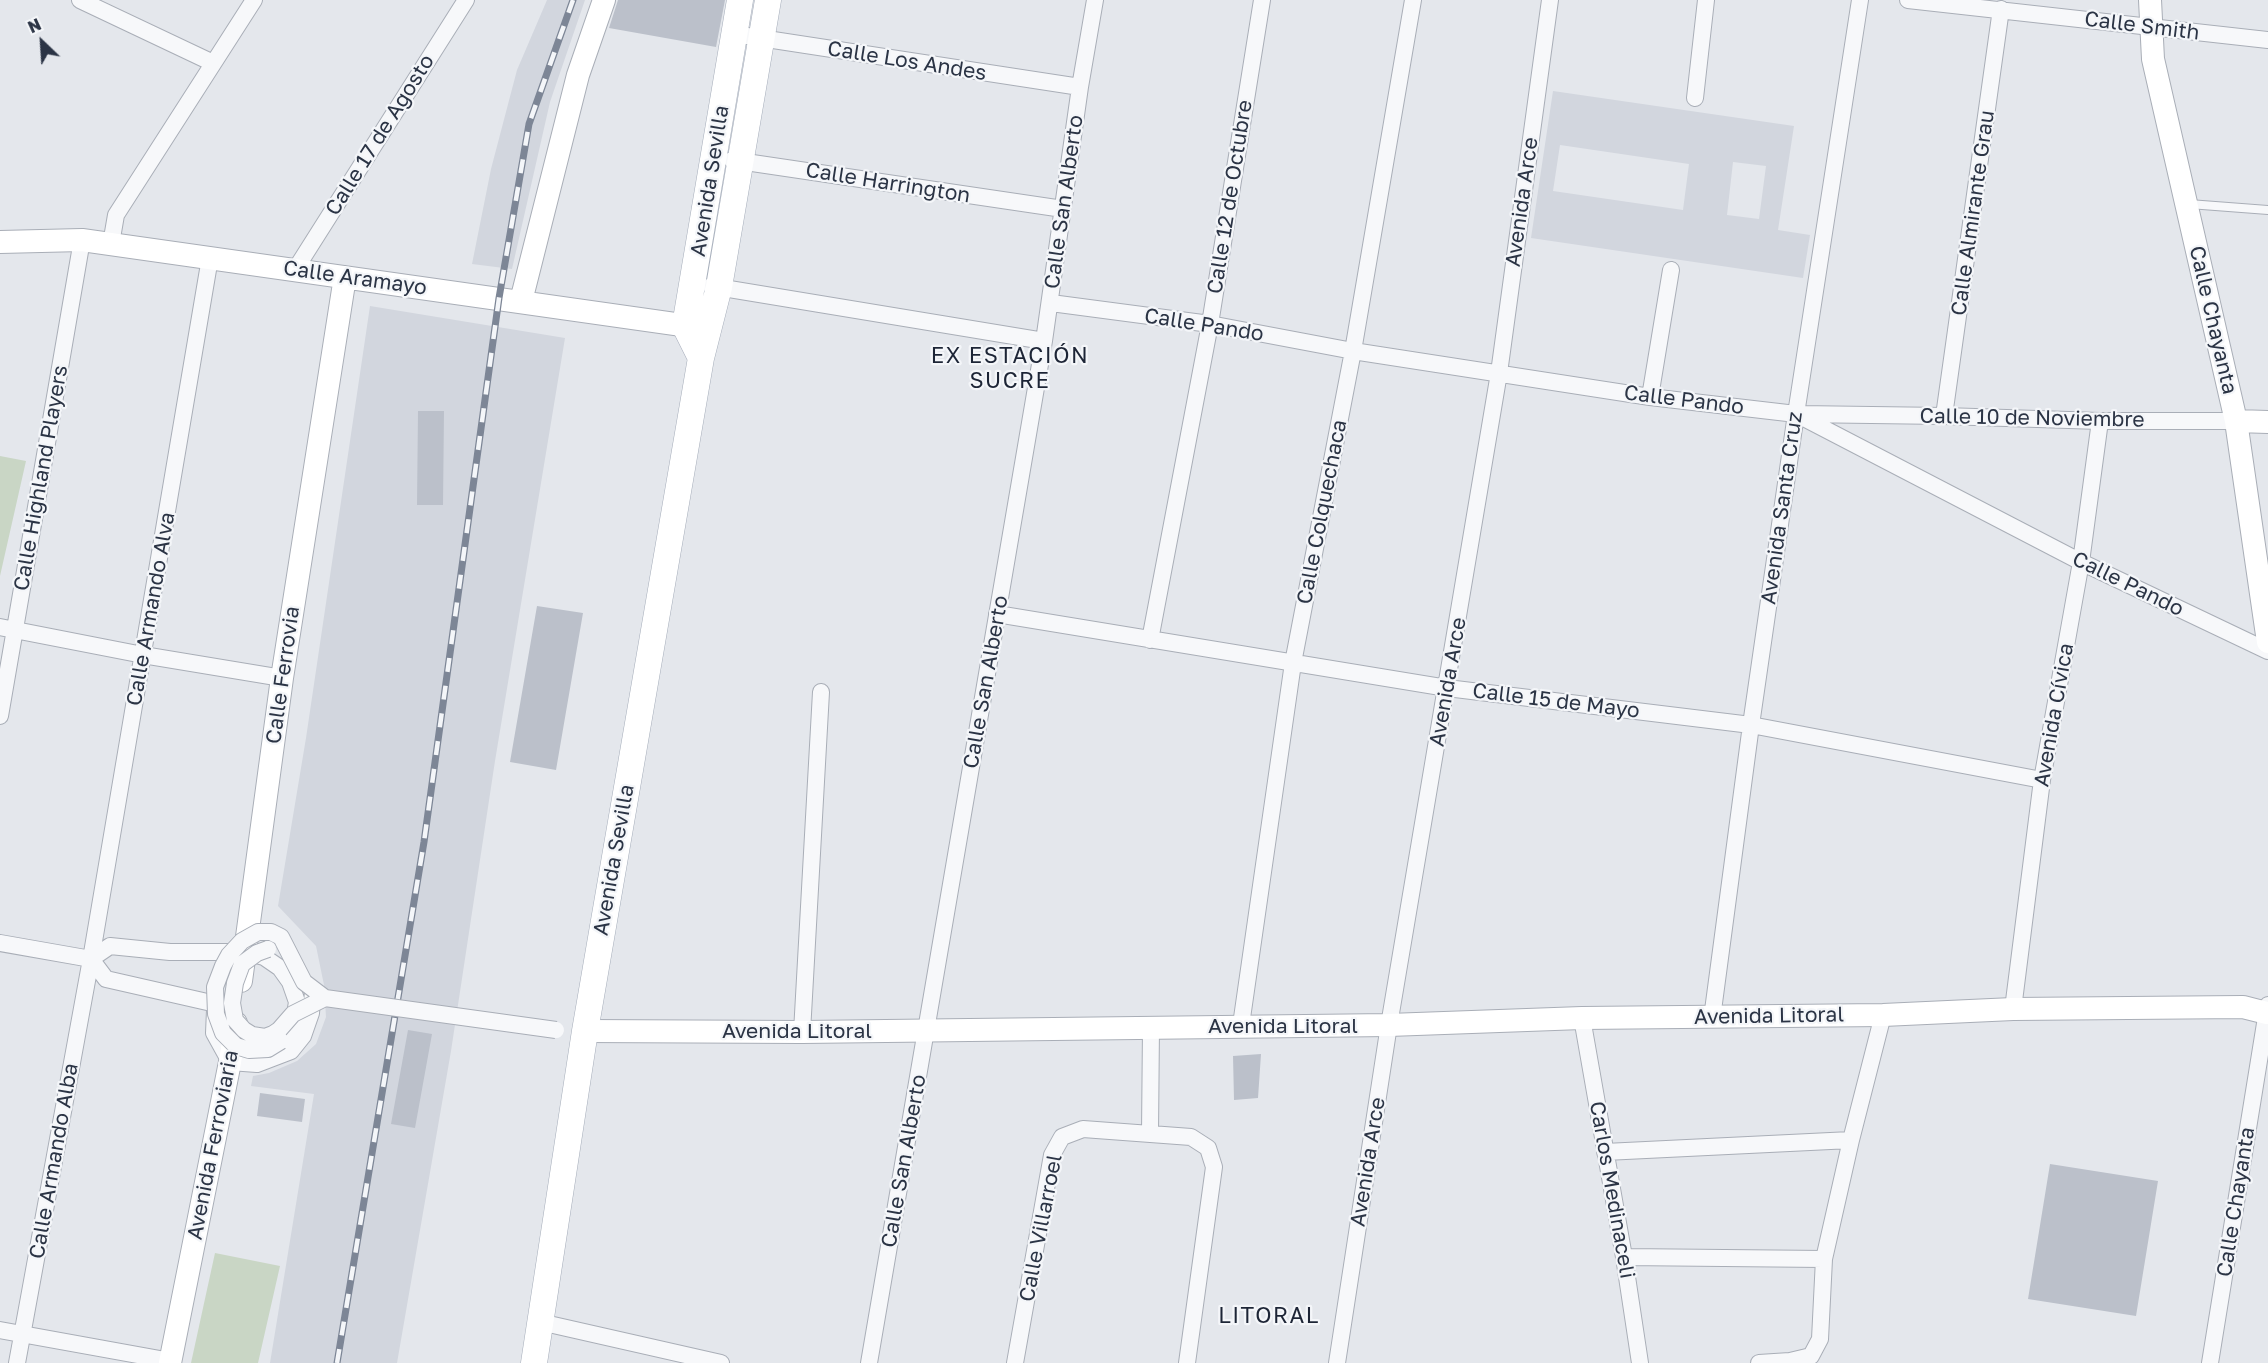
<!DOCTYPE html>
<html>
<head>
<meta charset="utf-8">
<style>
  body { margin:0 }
  #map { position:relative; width:2268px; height:1363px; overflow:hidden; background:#e4e7ec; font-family:"Golos Text",sans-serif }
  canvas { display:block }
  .north { position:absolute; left:12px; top:12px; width:60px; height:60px; -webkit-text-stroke:4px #f4f6f9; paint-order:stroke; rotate:335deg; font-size:16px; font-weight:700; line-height:24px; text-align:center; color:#2b3445 }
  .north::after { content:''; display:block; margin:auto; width:21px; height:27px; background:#2b3445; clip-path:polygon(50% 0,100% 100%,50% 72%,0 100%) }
</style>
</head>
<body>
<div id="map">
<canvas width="2268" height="1363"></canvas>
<div class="north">N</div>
</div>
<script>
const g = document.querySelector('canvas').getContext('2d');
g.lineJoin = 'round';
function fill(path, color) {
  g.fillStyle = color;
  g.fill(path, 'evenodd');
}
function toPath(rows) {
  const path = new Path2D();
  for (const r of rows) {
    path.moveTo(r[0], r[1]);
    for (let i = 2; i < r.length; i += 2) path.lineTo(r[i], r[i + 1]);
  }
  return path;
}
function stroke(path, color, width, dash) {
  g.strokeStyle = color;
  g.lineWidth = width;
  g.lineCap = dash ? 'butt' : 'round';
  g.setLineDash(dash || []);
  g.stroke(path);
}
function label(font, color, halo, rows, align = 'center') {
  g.font = font + ' "Golos Text",sans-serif';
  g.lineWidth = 4.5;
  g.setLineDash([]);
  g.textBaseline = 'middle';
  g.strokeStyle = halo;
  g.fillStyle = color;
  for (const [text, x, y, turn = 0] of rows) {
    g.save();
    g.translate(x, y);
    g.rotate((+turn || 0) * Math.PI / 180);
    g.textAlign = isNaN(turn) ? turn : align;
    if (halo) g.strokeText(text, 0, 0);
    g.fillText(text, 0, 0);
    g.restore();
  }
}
fill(toPath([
  [547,0,585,0,550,102,512,269,472,264,491,169,517,70],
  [1553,91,1794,126,1778,230,1810,235,1803,278,1531,238],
  [1560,145,1689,164,1683,210,1553,191],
  [1733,162,1766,166,1759,219,1727,215],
  [370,306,565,338,495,761,451,1051,397,1363,270,1363,314,1094,251,1086,253,1076,269,1073,297,1061,316,1044,326,1017,324,985,316,946,278,906,306,738]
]), '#d2d6de');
fill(toPath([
  [0,456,26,461,0,576],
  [215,1253,280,1266,258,1363,191,1363]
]), '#c9d6c5');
fill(toPath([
  [618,0,725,0,716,47,609,28],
  [418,411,444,411,443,505,417,505],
  [537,606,583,613,556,770,510,762],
  [408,1030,432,1034,415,1128,391,1124],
  [1261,1054,1258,1098,1234,1100,1233,1056],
  [260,1093,305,1099,302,1122,257,1116],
  [2050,1164,2158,1181,2136,1316,2028,1299]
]), '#bbc0ca');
const lane = toPath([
  [2189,204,2268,210]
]);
const street = toPath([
  [80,0,213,63],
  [1908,0,2268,40],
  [734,34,1080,87],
  [1695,98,1706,0],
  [732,160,1063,209],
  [111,244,116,215,254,0],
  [295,270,466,0],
  [711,286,1044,341],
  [1051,303,1210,324,1353,351,1650,397,1796,414,2081,562,2268,651],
  [1650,397,1671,270],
  [1799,414,1944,416,2100,421,2236,421],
  [1944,416,2001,9],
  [997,614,1447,688,1751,725,2042,780],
  [0,627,143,655,282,678],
  [1150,640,1210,324,1262,0],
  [0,716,82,240],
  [0,943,91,959,106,979,216,1004],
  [91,959,110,946,170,952,245,952,264,957,280,968,290,982,297,1002,293,1026,281,1041],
  [2013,1009,2042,780,2081,562,2100,421],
  [215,1010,214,1033,230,1062,257,1064,291,1051,303,1036,311,1013,313,992],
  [1582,1018,1624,1257,1640,1363],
  [1712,1018,1751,725,1796,414,1860,0],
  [1241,1025,1293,663,1353,351,1413,0],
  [802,1032,821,692],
  [1150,1133,1151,1027],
  [1605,1152,1851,1140],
  [1624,1257,1824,1259],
  [540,1322,721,1363],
  [0,1330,171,1361],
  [17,1363,91,959,210,258],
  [869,1363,1044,341,1080,87,1095,0],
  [1015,1363,1052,1155,1062,1137,1083,1129,1191,1137,1208,1148,1214,1167,1187,1363],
  [1337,1363,1389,1025,1499,373,1550,0],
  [1759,1363,1790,1361,1811,1356,1820,1339,1824,1259,1851,1140,1883,1015],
  [2210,1363,2268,1005]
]);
const secondary = toPath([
  [2150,0,2153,59,2236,421,2268,642],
  [0,242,82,240,703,328],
  [521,301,578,75,604,0],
  [2236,421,2268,422],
  [241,981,282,678,345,277],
  [585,1031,802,1032,1389,1025,1582,1018,1883,1015,2013,1009,2243,1007,2267,1013],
  [170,1363,230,1062,236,1023]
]);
const primary = toPath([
  [701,358,685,326,740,0],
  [534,1363,585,1031,701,358,719,287,768,0]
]);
stroke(lane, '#a9aeb7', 10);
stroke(street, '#a9aeb7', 18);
stroke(secondary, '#a9aeb7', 24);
stroke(primary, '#a3abb8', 27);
stroke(lane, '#f7f8fa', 8);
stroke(street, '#f7f8fa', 16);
stroke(secondary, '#fff', 22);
stroke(primary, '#fff', 26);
const rail = toPath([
  [337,1363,424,842,499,298,529,124,573,0]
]);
stroke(rail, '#7d8696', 7);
stroke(rail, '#f4f6f9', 4.5, [14]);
const streetBridge = toPath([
  [268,949,257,953,242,964,235,983,232,1003,235,1020,244,1030,252,1035,265,1037,273,1034,279,1030,293,1014,325,998],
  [281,1041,268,1049,249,1050,236,1046,223,1033,216,1014,215,987,223,966,229,955,242,941,258,932,271,932,281,937,304,982,325,998,556,1030]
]);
stroke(streetBridge, '#a9aeb7', 18, []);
stroke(streetBridge, '#f7f8fa', 16);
label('21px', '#2b3445', '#f4f6f9', [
  ["Calle Smith",2142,26,7],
  ["Calle Los Andes",907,61,9],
  ["Calle 17 de Agosto",380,135,-58],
  ["Avenida Sevilla",710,181,-81],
  ["Calle Harrington",888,183,9],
  ["Calle 12 de Octubre",1230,197,-81],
  ["Calle San Alberto",1064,202,-82],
  ["Avenida Arce",1522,202,-82],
  ["Calle Almirante Grau",1973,213,-82],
  ["Calle Aramayo",355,278,8],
  ["Calle Chayanta",2213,320,77],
  ["Calle Pando",1204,325,9],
  ["Calle Pando",1684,400,7],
  ["Calle 10 de Noviembre",2032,418,1],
  ["Calle Highland Players",41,478,-80],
  ["Avenida Santa Cruz",1782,508,-82],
  ["Calle Colquechaca",1322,512,-79],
  ["Calle Pando",2128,584,26],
  ["Calle Armando Alva",151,609,-80],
  ["Calle Ferrovia",283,675,-82],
  ["Calle San Alberto",986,682,-80],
  ["Avenida Arce",1448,682,-80],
  ["Calle 15 de Mayo",1556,701,7],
  ["Avenida Cívica",2054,715,-80],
  ["Avenida Sevilla",614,860,-80],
  ["Avenida Litoral",1769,1016,-1],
  ["Avenida Litoral",1283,1026],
  ["Avenida Litoral",797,1031],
  ["Avenida Ferroviaria",213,1145,-79],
  ["Calle Armando Alba",54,1161,-80],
  ["Calle San Alberto",904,1161,-80],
  ["Avenida Arce",1368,1162,-81],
  ["Carlos Medinaceli",1612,1190,80],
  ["Calle Chayanta",2236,1202,-81],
  ["Calle Villarroel",1041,1228,-79]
]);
g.letterSpacing = '1.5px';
label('22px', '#1d2536', '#f4f6f9', [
  ["EX ESTACIÓN",1010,356],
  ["SUCRE",1010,381],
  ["LITORAL",1269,1316]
]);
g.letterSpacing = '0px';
</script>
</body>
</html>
